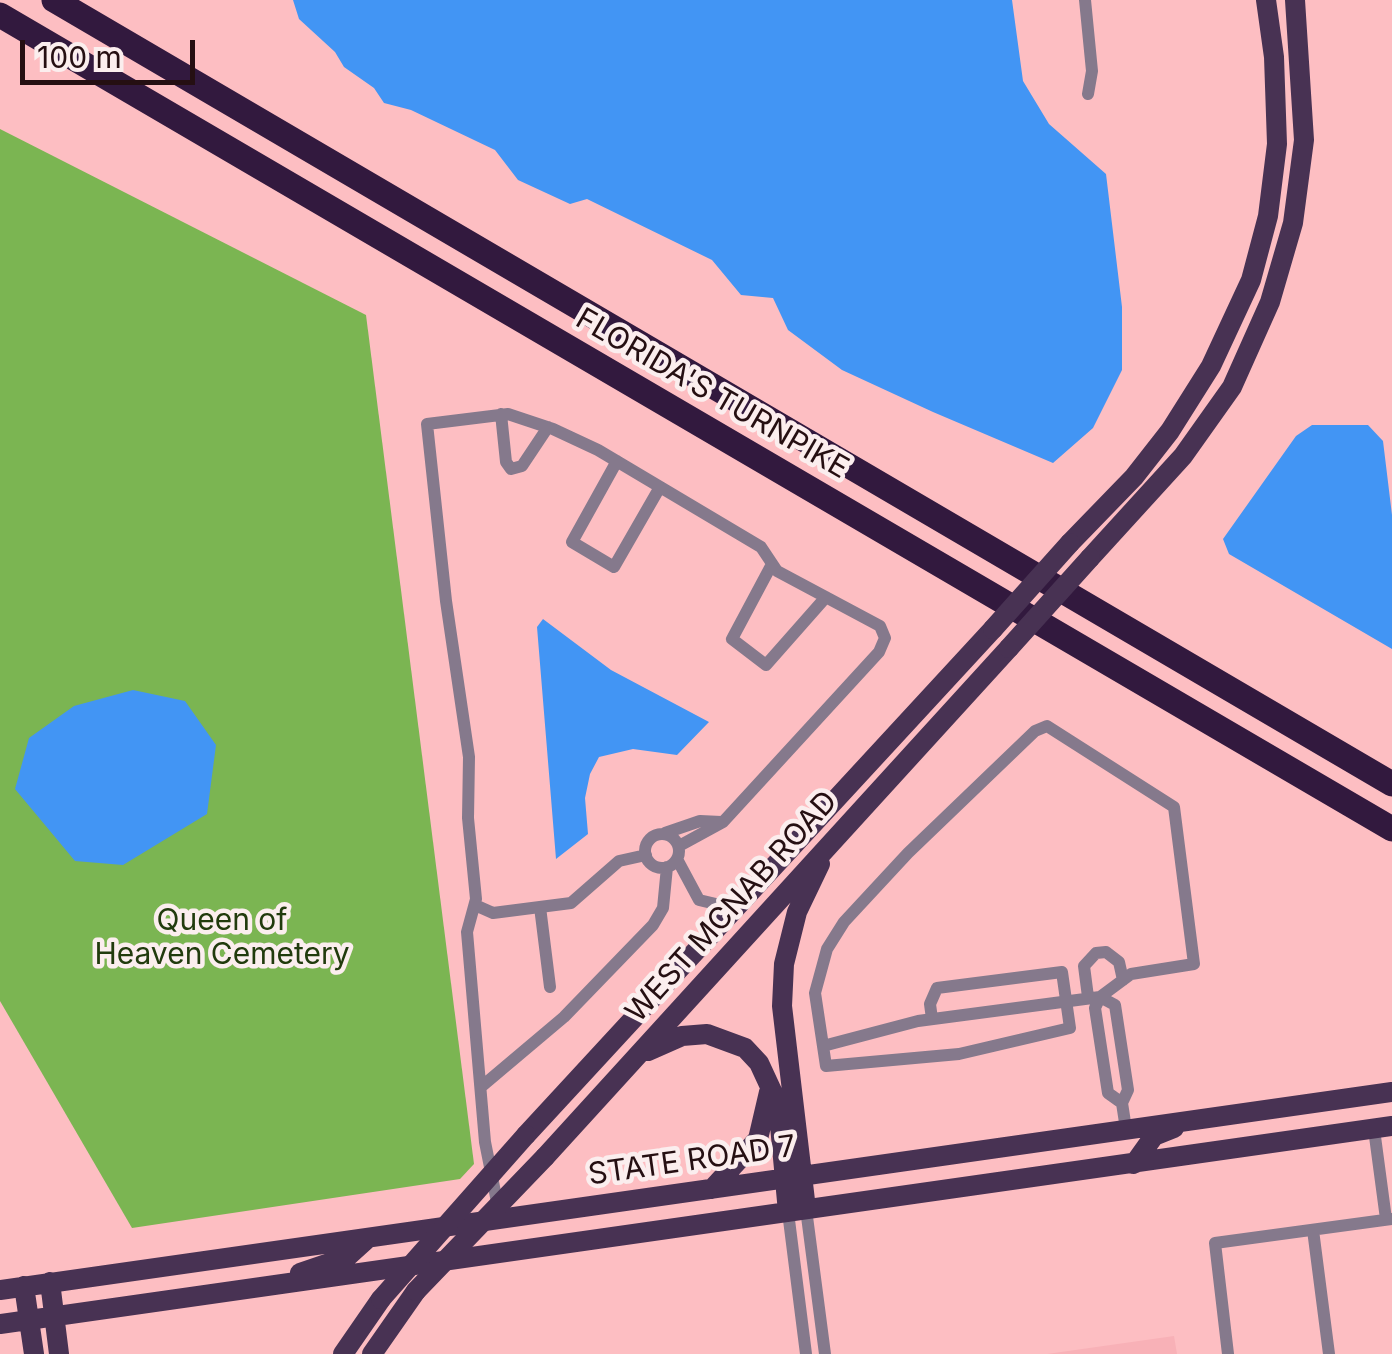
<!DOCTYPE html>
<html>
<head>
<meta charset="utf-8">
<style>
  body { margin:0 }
  #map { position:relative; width:1392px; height:1354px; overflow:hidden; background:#fdbec2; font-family:Inter,sans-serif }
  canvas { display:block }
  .scale { position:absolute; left:20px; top:40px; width:175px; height:45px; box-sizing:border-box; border:5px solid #250f12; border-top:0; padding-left:12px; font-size:30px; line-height:35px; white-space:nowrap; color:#250f12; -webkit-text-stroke:8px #fbeeee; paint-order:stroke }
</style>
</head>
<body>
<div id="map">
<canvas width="1392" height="1354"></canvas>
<div class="scale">100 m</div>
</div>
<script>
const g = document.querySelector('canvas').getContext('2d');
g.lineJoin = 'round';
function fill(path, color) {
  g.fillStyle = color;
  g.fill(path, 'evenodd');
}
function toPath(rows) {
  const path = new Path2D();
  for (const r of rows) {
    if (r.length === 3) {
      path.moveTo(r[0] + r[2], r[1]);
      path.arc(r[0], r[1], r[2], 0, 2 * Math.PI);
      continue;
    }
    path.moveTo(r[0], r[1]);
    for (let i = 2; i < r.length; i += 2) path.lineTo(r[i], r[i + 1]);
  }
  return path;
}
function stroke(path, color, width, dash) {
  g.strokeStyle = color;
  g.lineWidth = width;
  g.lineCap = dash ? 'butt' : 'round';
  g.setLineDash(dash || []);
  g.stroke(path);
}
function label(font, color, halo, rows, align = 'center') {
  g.font = font + ' Inter,sans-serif';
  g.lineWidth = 9;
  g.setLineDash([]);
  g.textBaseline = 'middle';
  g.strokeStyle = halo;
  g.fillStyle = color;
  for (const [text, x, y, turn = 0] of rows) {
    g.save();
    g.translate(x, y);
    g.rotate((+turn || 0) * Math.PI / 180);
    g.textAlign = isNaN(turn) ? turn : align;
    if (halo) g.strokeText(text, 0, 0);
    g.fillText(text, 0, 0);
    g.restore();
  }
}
fill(toPath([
  [1174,1336,1177,1354,1047,1354]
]), '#f8b1b7');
fill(toPath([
  [0,129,366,315,474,1164,460,1179,132,1228,0,1001]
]), '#7bb552');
fill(toPath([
  [293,0,1012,0,1023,81,1049,124,1106,174,1122,307,1122,370,1093,428,1053,463,933,412,842,370,788,330,773,298,741,295,712,260,587,199,570,204,518,180,495,150,411,110,384,103,374,88,344,67,335,52,299,19],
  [1312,425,1368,425,1383,441,1392,515,1392,649,1229,554,1223,539,1296,436],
  [543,619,611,670,709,722,677,755,633,749,599,757,590,774,585,798,588,834,556,859,537,627],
  [133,690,185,701,216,745,207,814,123,865,75,861,15,789,29,738,74,706]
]), '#4295f4');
stroke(toPath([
  [1085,0,1092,71,1088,94],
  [501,414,506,462,511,469,522,466,548,427],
  [617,461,572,542,614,567,660,487],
  [772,564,732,639,766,665,826,597],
  [665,833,700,821,721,822],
  [662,851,17],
  [677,859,699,900,737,909],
  [475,905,493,913,571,903,619,861,646,855],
  [540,907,550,987],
  [1088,997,1084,966,1096,953,1106,952,1119,962,1123,980],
  [932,1019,930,1004,937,988,1062,972,1070,1028,959,1054,826,1066,815,993,827,949,844,922,908,853,1035,731,1047,726,1174,807,1194,964,1131,974,1100,997,1095,1008,1108,1093,1122,1103],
  [823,1046,918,1021,1100,997,1115,1005,1128,1090,1122,1103,1126,1129],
  [481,1087,564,1017,653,925,663,908,667,867],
  [1374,1129,1386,1219],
  [498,1207,485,1142,467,932,476,899,468,818,469,757,446,601,427,424,508,414,553,429,598,450,761,547,777,571,880,626,885,638,879,652,723,822,679,846],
  [806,1209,825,1354],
  [788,1212,806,1354],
  [1313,1230,1329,1354],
  [1228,1354,1215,1243,1392,1219]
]), '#85798c', 12);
stroke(toPath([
  [1070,543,1134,477,1170,431,1211,366,1251,280,1268,216,1277,144,1274,57,1266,0],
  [1090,558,1183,456,1232,387,1270,302,1293,223,1304,140,1295,0],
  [648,1051,682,1036,707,1034,745,1048,759,1063,778,1104,788,1212],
  [526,1135,993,629],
  [545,1157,1009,648],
  [1134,1164,1154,1136,1174,1128],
  [712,1189,758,1139,769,1092],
  [806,1209,782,1006,784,964,797,912,820,864],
  [300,1273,347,1257,368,1238],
  [50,1282,59,1354],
  [24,1286,34,1354],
  [0,1290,1392,1092],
  [0,1324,1392,1126],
  [343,1354,381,1299],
  [372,1354,416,1291]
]), '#483253', 20);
stroke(toPath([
  [54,0,1392,784],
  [0,15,1392,829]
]), '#32193e', 25);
stroke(toPath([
  [993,629,1070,543],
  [1009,648,1090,558],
  [416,1291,545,1157],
  [381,1299,526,1135]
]), '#483253', 20);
label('30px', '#250f12', '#fbeeee', [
  ["FLORIDA'S TURNPIKE",712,394,30],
  ["WEST MCNAB ROAD",732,907,-48],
  ["STATE ROAD 7",692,1161,-8]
]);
label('30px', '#213b0d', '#fbeeee', [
  ["Queen of",222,921],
  ["Heaven Cemetery",222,955]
]);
</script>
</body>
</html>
